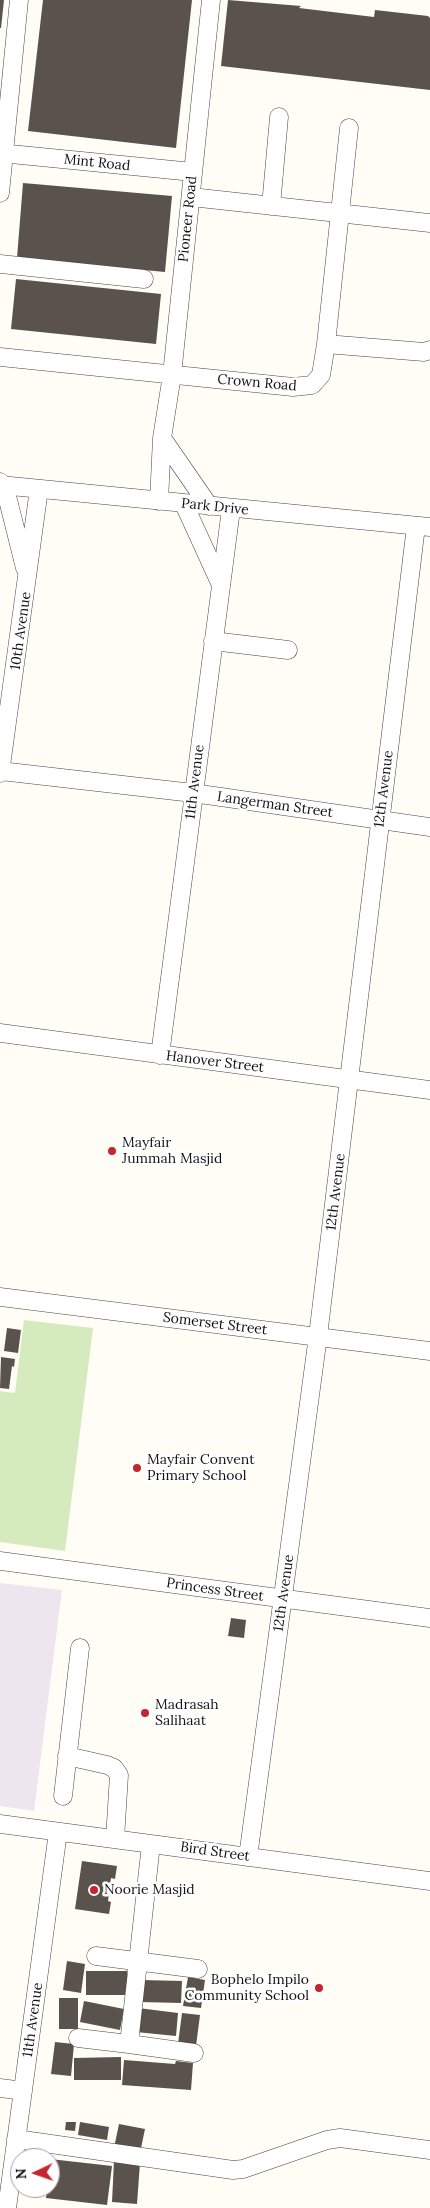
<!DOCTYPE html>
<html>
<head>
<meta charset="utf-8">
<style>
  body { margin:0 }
  #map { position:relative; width:430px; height:2208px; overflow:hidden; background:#fffdf5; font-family:Lora,serif }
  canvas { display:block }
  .north { position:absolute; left:10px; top:2148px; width:50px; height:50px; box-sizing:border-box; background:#fff; border:1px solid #a0a0a0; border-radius:50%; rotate:267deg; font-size:14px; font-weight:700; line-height:20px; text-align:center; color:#111 }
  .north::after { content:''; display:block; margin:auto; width:18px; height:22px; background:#c4262e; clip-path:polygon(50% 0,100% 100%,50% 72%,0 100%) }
</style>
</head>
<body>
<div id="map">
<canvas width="430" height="2208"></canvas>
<div class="north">N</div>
</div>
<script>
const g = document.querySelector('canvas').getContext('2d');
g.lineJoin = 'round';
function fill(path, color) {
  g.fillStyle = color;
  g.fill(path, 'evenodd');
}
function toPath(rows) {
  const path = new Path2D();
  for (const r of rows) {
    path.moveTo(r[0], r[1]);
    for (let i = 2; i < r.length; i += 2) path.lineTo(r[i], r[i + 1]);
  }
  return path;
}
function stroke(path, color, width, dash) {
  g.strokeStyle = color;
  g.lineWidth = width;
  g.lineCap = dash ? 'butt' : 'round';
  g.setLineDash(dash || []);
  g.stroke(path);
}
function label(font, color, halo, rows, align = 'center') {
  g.font = font + ' Lora,serif';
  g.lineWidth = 5;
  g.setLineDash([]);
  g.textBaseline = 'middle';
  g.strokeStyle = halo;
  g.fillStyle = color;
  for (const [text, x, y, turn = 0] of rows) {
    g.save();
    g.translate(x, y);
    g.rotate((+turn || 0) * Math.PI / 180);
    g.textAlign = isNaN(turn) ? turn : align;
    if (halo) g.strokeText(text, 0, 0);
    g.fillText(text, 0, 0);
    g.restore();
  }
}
fill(toPath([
  [0,1583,62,1590,34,1811,0,1806]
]), '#eee6ef');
fill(toPath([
  [24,1320,93,1328,65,1551,0,1542,0,1391,15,1393]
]), '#d5ebbd');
fill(toPath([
  [0,0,4,0,1,28,0,28],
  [43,0,192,0,176,148,28,131],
  [228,0,301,6,299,8,374,17,375,10,428,16,430,18,430,90,221,66],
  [23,183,172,196,165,272,17,258],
  [16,279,161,294,156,344,11,329],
  [7,1328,21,1330,18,1353,4,1351],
  [1,1357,15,1359,14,1367,12,1366,9,1389,0,1388],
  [231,1618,246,1620,244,1638,228,1636],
  [82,1861,117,1866,115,1879,111,1878,108,1901,111,1902,109,1914,75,1909],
  [67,1961,85,1964,81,1993,63,1990],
  [86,1971,127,1971,127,1995,86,1995],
  [188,1977,205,1980,201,2008,183,2006],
  [141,1980,182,1981,181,2003,140,2002],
  [59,1998,78,1998,78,2029,59,2029],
  [84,2001,124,2009,120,2030,80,2022],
  [138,2008,178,2013,176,2036,136,2032],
  [182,2013,200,2015,196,2046,178,2044],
  [55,2042,74,2044,71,2076,51,2074],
  [121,2057,121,2080,74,2080,74,2058],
  [124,2060,175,2064,176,2061,193,2063,191,2090,122,2085],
  [66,2122,76,2122,75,2131,65,2130],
  [80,2122,109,2127,107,2140,78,2135],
  [119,2124,145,2129,140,2153,114,2148],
  [50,2159,112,2166,107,2205,46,2198,47,2188,50,2188],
  [114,2161,140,2163,137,2204,112,2202]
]), '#5a524d');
const minor = toPath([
  [0,153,193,172],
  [0,193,19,0],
  [191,197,430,223],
  [271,206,279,117],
  [0,264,144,279],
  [326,344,424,352,430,350],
  [0,357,293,387,312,385,321,375,326,344,349,128],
  [162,438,209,506],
  [0,482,8,500,25,568],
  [0,485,430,527],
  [159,501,162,438,172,375,211,0],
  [184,504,221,585],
  [213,641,288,650],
  [0,771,193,793,430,827],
  [0,773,39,489],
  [0,1033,430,1090],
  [160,1055,231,509],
  [0,1297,430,1351],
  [0,1561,430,1618],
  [67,1756,107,1765,114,1768,119,1775,115,1839],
  [63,1796,80,1648],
  [0,1824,430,1881],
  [151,1844,129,2044,194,2053],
  [248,1857,318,1336,416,526],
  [96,1956,198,1969],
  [78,2038,129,2044],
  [0,2088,23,2091],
  [16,2139,233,2170,243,2169,327,2140,340,2138,430,2150],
  [7,2208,58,1832]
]);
stroke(minor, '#444', 19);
stroke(minor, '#fff', 18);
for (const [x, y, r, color] of [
  [112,1151,5,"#c4262e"],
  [137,1468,5,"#c4262e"],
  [145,1713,5,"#c4262e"],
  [94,1890,5,"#c4262e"],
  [319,1988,5,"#c4262e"]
]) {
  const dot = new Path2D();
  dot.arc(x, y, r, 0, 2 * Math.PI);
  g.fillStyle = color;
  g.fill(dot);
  stroke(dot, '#fff', 2);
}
label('14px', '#111', '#fff', [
  ["Mint Road",97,163,6],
  ["Pioneer Road",188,219,-84],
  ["Crown Road",257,383,5],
  ["Park Drive",215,507,6],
  ["10th Avenue",21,631,-82],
  ["11th Avenue",195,782,-83],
  ["12th Avenue",384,789,-83],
  ["Langerman Street",275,805,8],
  ["Hanover Street",215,1062,7],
  ["12th Avenue",336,1192,-83],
  ["Somerset Street",215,1324,7],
  ["Princess Street",215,1590,8],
  ["12th Avenue",284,1593,-82],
  ["Bird Street",215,1852,8],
  ["11th Avenue",33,2020,-82]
]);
label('14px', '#111', '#fff', [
  ["Mayfair",122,1143],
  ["Jummah Masjid",122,1159],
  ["Mayfair Convent",147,1460],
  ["Primary School",147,1476],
  ["Madrasah",155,1705],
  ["Salihaat",155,1721],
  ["Noorie Masjid",104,1890],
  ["Bophelo Impilo",309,1980,"right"],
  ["Community School",309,1996,"right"]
], 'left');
</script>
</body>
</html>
